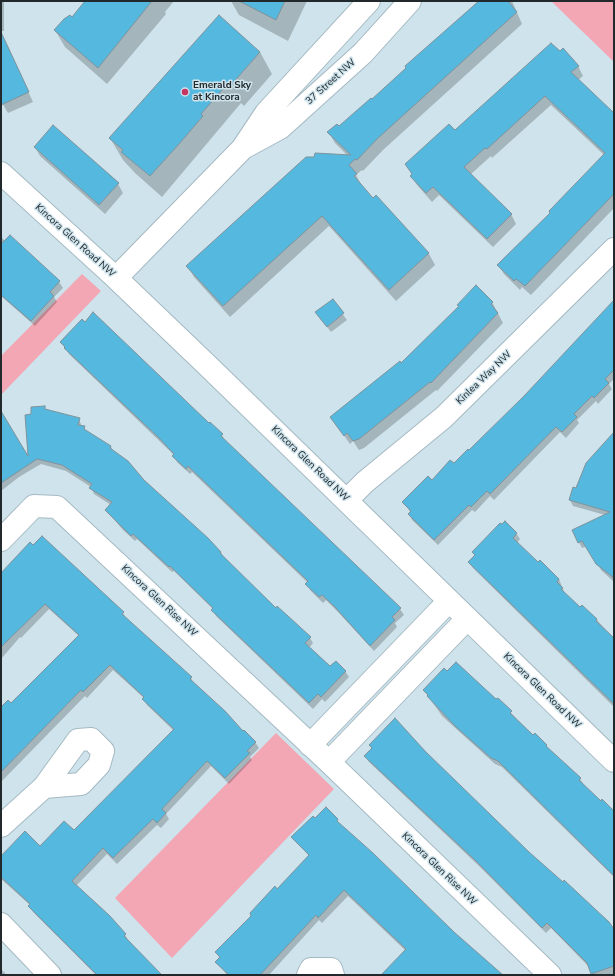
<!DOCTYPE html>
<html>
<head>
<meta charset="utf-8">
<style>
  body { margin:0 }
  #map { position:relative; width:615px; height:976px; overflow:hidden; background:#cee3ec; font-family:"Nunito Sans",sans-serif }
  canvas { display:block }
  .frame { position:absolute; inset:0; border:2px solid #21292c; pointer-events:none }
</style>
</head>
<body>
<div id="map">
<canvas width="615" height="976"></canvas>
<div class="frame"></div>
</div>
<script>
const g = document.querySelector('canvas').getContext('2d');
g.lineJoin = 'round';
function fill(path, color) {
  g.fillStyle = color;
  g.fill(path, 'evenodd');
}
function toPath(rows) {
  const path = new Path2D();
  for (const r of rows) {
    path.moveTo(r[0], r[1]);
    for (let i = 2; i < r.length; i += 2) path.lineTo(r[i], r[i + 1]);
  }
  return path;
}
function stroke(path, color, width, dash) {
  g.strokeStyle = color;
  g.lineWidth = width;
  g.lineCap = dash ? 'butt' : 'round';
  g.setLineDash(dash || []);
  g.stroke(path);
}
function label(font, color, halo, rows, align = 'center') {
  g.font = font + ' "Nunito Sans",sans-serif';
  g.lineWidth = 3;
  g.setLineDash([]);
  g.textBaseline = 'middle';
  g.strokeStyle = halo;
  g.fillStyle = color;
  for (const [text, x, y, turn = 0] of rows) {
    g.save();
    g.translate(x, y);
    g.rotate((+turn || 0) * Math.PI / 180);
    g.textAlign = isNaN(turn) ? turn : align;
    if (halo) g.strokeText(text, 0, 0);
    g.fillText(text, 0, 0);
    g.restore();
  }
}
fill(toPath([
  [551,1,614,1,614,62],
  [82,274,101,291,1,395,1,356],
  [276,733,334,789,172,958,115,898]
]), '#f3a7b5');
fill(toPath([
  [1,1,4,1,4,31,1,31],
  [87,1,174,1,165,12,166,14,107,84,65,47,55,30,72,18],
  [231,1,307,1,288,41,239,15],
  [478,1,512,1,522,24,383,150,363,171,362,170,356,175,362,186,373,199,376,197,429,254,435,265,396,301,329,226,230,317,194,277,188,266,348,156,335,143,329,133,339,128,372,100],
  [1,34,33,102,8,113,1,101],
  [260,52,272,74,244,106,241,103,162,197,135,173,123,160,110,138],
  [578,66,583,76,578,80,614,115,614,208,531,295,522,287,520,290,504,274,498,265,551,214,604,155,551,105,492,158,491,156,470,175,511,214,516,224,493,247,439,195,432,202,417,185,411,176,455,131],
  [35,147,118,184,123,193,105,214,40,156],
  [1,237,5,241,10,237,59,282,63,288,54,297,57,302,35,326,1,296],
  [332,300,347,320,331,332,320,318],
  [614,301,614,379,609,384,612,389,598,404,596,401,577,420,579,423,566,438,560,432,494,500,490,496,475,512,472,510,438,545,412,520,409,514,411,513,403,502,469,452,503,419],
  [492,302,503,323,437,391,436,390,364,448,359,450,353,441,350,444,331,417,401,365],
  [61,342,209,425,222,435,225,441,400,609,404,615,395,623,397,627,374,651,338,612,326,600,323,603,310,590,308,583,192,472,190,474,177,462,174,455,69,354],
  [44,407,46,411,79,419,82,427,87,432,111,447,114,452,221,552,224,558,276,609,310,638,313,643,309,648,330,668,345,671,349,677,325,702,322,699,313,709,216,616,213,609,174,571,172,572,137,539,135,541,123,530,106,510,111,505,94,494,91,487,66,471,41,464,19,477,1,491,1,426,29,460,32,415],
  [614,432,614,582,601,570,587,546,582,548,573,531,605,515,573,506,570,500,587,463],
  [502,526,516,533,520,539,517,543,538,564,559,579,565,594,580,609,597,620,614,639,614,707,473,568,469,562,475,556,474,553],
  [1,584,123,613,126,618,191,678,194,684,243,732,255,742,259,748,250,757,252,760,229,784,211,766,166,814,169,819,161,828,157,825,117,864,107,854,76,886,125,935,129,941,128,942,159,975,96,975,33,912,30,905,1,879,1,857,40,847,74,832,174,731,147,705,144,698,113,670,87,698,85,696,1,782,1,708,11,704,79,636,49,609,21,638,20,637,1,659],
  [424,690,496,701,498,699,533,736,546,745,550,752,580,779,584,785,601,802,614,813,614,877,502,767,495,764,442,716],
  [370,745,424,751,529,853,614,930,614,975,592,975,589,967,551,928,546,933,480,867,369,762,365,756,372,749],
  [315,819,337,820,340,825,453,933,498,972,504,975,382,975,406,951,348,896,322,923,319,920,269,975,227,975,217,962,220,959,216,952,309,856,293,837],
  [1,969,5,973,6,975,1,975]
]), '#0003');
const building = toPath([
  [85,1,152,1,98,68,54,30,64,19,70,15,72,17,85,1],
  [239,1,285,1,276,20,239,1],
  [479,1,508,1,517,12,377,139,357,160,355,159,349,165,357,174,354,176,373,198,376,195,429,253,389,290,322,216,223,306,186,266,306,157,314,157,315,153,351,155,327,132,337,124,339,126,371,98,372,99,406,68,405,66,479,1],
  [219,15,260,52,231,85,228,83,201,114,203,116,179,144,150,176,121,152,123,150,109,138,219,15],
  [1,32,29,92,1,105,1,32],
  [551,43,560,51,563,48,579,66,571,72,614,113,614,194,525,286,516,279,514,281,497,265,550,213,549,211,605,153,545,96,487,149,485,148,464,167,512,214,487,239,433,187,426,193,410,176,412,174,405,164,449,124,455,130,551,43],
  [53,125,119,183,99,205,34,147,53,125],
  [10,235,60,281,50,292,54,296,31,321,1,295,1,244,10,235],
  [476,285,493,302,491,304,498,313,431,383,430,382,359,439,353,441,347,433,344,436,330,417,400,361,401,363,459,306,457,305,476,285],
  [333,299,344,313,327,327,315,312,333,299],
  [614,300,614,370,605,379,609,383,594,398,592,396,574,414,577,417,562,432,556,427,490,494,487,491,471,507,469,505,434,540,408,514,411,511,402,502,428,476,432,480,450,460,454,463,468,449,469,450,524,396,614,300],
  [93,312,209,423,210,422,223,434,221,436,401,608,392,617,395,620,370,646,334,606,322,595,319,597,305,584,308,581,188,466,186,469,172,456,174,454,158,437,64,348,65,347,60,342,82,319,85,322,93,312],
  [45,406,45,409,80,418,78,425,85,426,84,429,111,446,110,448,128,461,144,480,208,538,221,552,220,553,276,608,277,606,311,637,305,643,330,666,336,661,346,671,321,697,318,694,309,703,211,610,213,608,170,566,169,567,133,534,131,536,105,510,112,502,89,488,92,484,62,465,37,459,1,483,1,411,28,456,25,415,31,414,31,407,45,406],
  [614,432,614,578,596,564,582,541,578,543,572,530,610,512,569,500,573,487,576,488,586,463,614,432],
  [505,521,517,533,513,538,538,562,540,560,559,579,557,582,563,588,561,589,580,607,582,605,597,619,596,621,614,638,614,704,468,562,475,555,472,552,500,523,502,524,505,521],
  [42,536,111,600,124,612,122,614,192,677,190,679,225,711,243,731,244,730,256,742,247,751,250,753,225,778,207,761,162,809,166,813,157,823,153,819,113,858,103,848,72,881,110,916,126,934,124,936,162,975,97,975,28,906,30,904,1,877,1,856,25,831,40,846,64,821,74,830,174,729,142,699,144,697,110,665,83,692,81,690,1,772,1,707,8,700,11,703,79,635,45,604,1,647,1,573,30,542,33,545,42,536],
  [456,662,496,699,498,698,512,711,510,713,533,735,535,733,547,745,546,746,581,778,579,780,601,801,602,799,614,811,614,876,498,761,491,758,455,726,427,696,428,695,423,690,444,668,447,671,456,662],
  [395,718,425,751,529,852,563,882,564,880,609,922,614,929,614,966,591,974,587,963,547,923,542,928,476,861,364,756,372,748,369,745,395,718],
  [326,807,338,819,337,821,373,853,454,932,503,975,381,975,406,949,344,890,318,918,316,915,260,975,229,975,215,962,220,957,215,952,251,916,250,913,275,886,277,889,309,855,291,837,313,816,315,818,326,807]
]);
fill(building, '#55b9df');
stroke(building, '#7f929a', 1);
const minor = toPath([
  [245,147,280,128,363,53,410,1],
  [1,173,116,278,207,365,614,761],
  [116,278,242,149,266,113,369,1],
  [347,500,365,482,444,417,614,249],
  [1,540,34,506,57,507,329,762,550,975],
  [310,745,449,601],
  [329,762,467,619],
  [1,826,44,787,78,740,91,739,103,751,99,765,81,784,44,787],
  [1,924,50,975],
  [308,975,311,969,331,969,333,975]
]);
stroke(minor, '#a5b9c2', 24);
stroke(minor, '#fff', 22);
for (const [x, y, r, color] of [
  [185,92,4,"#c53662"]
]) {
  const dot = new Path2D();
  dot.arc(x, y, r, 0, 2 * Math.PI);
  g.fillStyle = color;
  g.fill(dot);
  stroke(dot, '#cee3ec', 1.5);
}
label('10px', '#21292c', '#cee3ec', [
  ["37 Street NW",331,82,-42],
  ["Kincora Glen Road NW",75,241,42],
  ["Kinlea Way NW",484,378,-44],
  ["Kincora Glen Road NW",310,464,44],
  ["Kincora Glen Rise NW",159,601,43],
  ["Kincora Glen Road NW",542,691,44],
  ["Kincora Glen Rise NW",439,869,44]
]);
label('bold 10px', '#21292c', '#cee3ec', [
  ["Emerald Sky",193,86],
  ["at Kincora",193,98]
], 'left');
</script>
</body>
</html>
